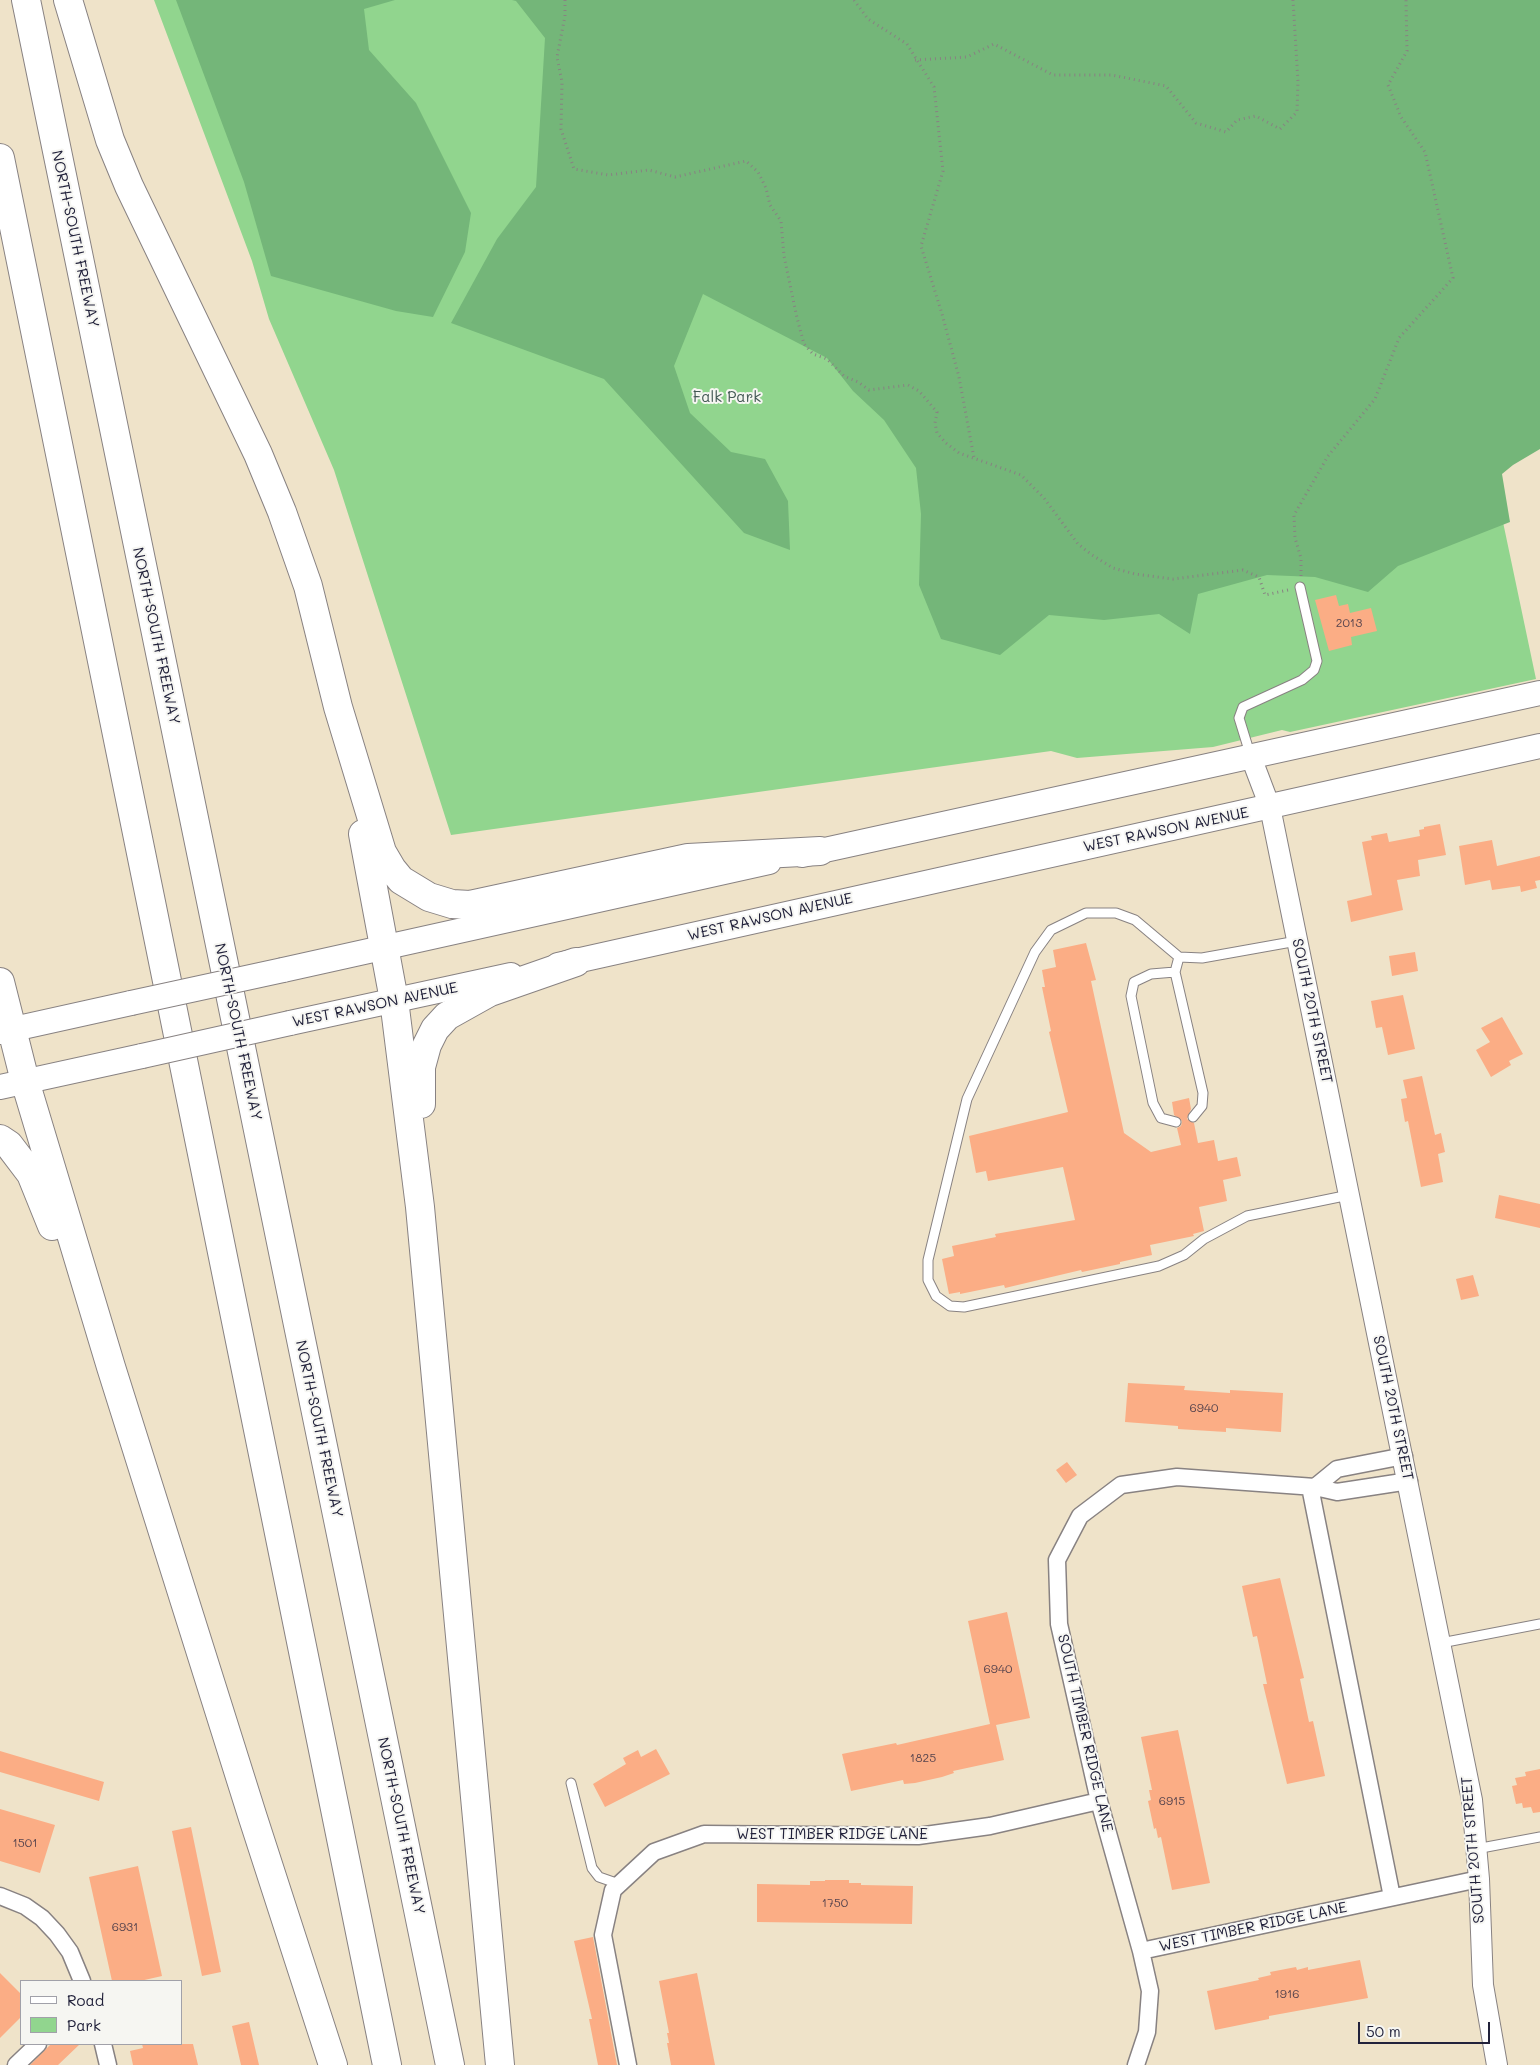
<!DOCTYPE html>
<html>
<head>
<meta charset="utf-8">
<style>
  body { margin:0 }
  #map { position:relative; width:1540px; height:2065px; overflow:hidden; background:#efe3c9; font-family:Mali,sans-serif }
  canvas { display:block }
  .legend { position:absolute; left:20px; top:1980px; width:162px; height:65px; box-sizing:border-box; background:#f6f6f2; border:1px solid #a1a1a9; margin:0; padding:6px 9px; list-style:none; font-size:15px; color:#22223b }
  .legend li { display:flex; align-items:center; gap:10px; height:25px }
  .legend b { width:25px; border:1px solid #a1a1a9 }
  .scale { position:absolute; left:1358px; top:2022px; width:132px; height:22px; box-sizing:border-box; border:2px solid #22223b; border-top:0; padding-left:6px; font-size:15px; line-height:18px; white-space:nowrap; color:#22223b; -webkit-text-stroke:4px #f6f6f2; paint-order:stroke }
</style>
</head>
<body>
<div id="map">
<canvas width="1540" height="2065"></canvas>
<ul class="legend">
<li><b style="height:6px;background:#fff"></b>Road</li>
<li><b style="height:14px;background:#91d58e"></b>Park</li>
</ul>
<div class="scale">50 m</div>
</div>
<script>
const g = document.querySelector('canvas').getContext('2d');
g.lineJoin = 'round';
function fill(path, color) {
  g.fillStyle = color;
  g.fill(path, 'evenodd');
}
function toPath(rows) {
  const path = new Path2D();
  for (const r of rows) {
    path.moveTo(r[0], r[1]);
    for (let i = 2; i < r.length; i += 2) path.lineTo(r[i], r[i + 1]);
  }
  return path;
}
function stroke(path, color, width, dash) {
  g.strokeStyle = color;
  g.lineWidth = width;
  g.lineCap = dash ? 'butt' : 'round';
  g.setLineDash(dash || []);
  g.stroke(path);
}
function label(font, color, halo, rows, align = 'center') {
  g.font = font + ' Mali,sans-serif';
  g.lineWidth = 4;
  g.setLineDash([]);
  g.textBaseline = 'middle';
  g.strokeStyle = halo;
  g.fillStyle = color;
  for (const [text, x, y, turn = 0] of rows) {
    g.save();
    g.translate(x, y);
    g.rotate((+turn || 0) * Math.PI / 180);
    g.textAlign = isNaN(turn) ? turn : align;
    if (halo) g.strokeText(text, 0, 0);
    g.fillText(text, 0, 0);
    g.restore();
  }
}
fill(toPath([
  [154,0,1540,0,1434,194,1536,679,1290,732,1282,730,1213,747,1077,758,1051,751,451,835,334,470,269,319,252,261]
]), '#91d58e');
fill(toPath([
  [176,0,395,0,364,9,369,50,416,103,471,213,465,252,433,317,396,311,271,276,244,182],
  [512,0,1540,0,1540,449,1513,465,1502,474,1510,522,1398,566,1368,592,1315,577,1267,575,1198,594,1190,634,1159,614,1104,620,1049,615,1000,655,941,639,919,585,921,514,916,468,884,420,853,391,827,358,703,294,674,366,690,413,731,452,765,459,788,501,790,550,744,533,604,379,451,323,497,239,536,187,545,38,516,1]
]), '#74b679');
fill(toPath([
  [1336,595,1339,606,1348,604,1350,613,1371,608,1377,631,1351,637,1352,645,1329,651,1315,600],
  [1440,824,1446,855,1418,860,1420,876,1397,880,1403,910,1351,922,1347,901,1372,895,1362,842,1372,840,1371,836,1387,833,1389,842,1420,836,1419,830,1424,829,1424,827],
  [1492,840,1497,866,1540,856,1540,880,1535,881,1537,888,1521,892,1520,886,1492,890,1490,880,1465,885,1459,846],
  [1086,943,1096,980,1091,981,1124,1133,1151,1152,1181,1145,1177,1128,1181,1126,1182,1121,1174,1115,1172,1102,1189,1098,1191,1109,1187,1119,1194,1123,1198,1143,1214,1140,1218,1161,1237,1157,1241,1176,1223,1180,1227,1201,1199,1207,1204,1231,1193,1234,1194,1236,1150,1245,1152,1255,1120,1262,1120,1264,1082,1272,1081,1270,1005,1288,1004,1285,960,1294,960,1292,949,1294,942,1259,954,1256,952,1246,996,1237,995,1234,1075,1220,1063,1167,988,1181,986,1171,976,1173,969,1136,1068,1112,1049,1032,1051,1031,1042,987,1045,987,1042,970,1056,967,1053,950],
  [1415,952,1418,971,1392,976,1389,956],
  [1403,995,1415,1049,1388,1055,1382,1027,1376,1028,1371,1001],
  [1502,1017,1523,1054,1509,1061,1511,1065,1491,1077,1476,1050,1490,1042,1481,1028],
  [1422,1076,1435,1135,1441,1133,1445,1152,1438,1154,1443,1182,1421,1187,1408,1121,1405,1122,1401,1099,1407,1098,1403,1080],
  [1499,1195,1540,1204,1540,1228,1495,1218],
  [1473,1275,1479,1296,1461,1300,1456,1279],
  [1128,1383,1185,1386,1184,1390,1230,1393,1230,1390,1283,1393,1281,1432,1226,1428,1226,1432,1178,1429,1178,1426,1125,1422],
  [1067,1462,1077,1475,1066,1483,1056,1470],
  [1280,1578,1304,1678,1300,1679,1309,1722,1313,1721,1325,1776,1287,1784,1263,1684,1267,1684,1257,1636,1253,1637,1242,1586],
  [1007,1612,1030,1718,996,1725,1004,1760,953,1771,954,1773,942,1777,915,1783,904,1784,903,1780,851,1791,842,1754,896,1743,897,1745,990,1724,968,1621],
  [1178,1730,1210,1883,1172,1890,1161,1837,1158,1838,1156,1828,1154,1829,1148,1801,1151,1800,1149,1790,1152,1790,1141,1737],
  [656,1749,670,1774,605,1807,593,1784,626,1764,623,1758,638,1750,641,1757],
  [0,1751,104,1782,99,1801,0,1772],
  [1540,1769,1540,1812,1533,1813,1531,1807,1523,1808,1522,1803,1516,1804,1512,1786,1517,1785,1515,1778,1526,1776,1525,1772],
  [0,1809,55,1825,40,1873,0,1861],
  [191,1827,221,1972,202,1976,172,1831],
  [138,1866,162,1976,140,1981,112,1981,89,1877],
  [825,1880,849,1880,849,1883,861,1883,861,1885,913,1886,912,1924,757,1922,757,1884,810,1885,810,1881,825,1881],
  [593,1937,617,2065,598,2065,589,2019,592,2019,574,1941],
  [1360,1960,1368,1998,1269,2016,1269,2019,1215,2030,1207,1991,1259,1980,1258,1978,1271,1975,1270,1972,1296,1967,1297,1970,1308,1967,1308,1970],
  [0,1973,21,1994,21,2017,0,2038],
  [697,1973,715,2065,671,2065,667,2043,669,2043,667,2033,669,2033,659,1981],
  [249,2022,259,2065,241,2065,232,2026],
  [51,2044,80,2044,58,2065,30,2065],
  [142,2044,193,2044,198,2065,133,2065,130,2051,143,2048]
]), '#fbad85');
const service = toPath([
  [1251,757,1239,718,1243,707,1302,680,1314,670,1317,661,1300,587],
  [1297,941,1202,958,1179,957,1135,920,1116,913,1086,913,1051,930,1035,952,967,1099,928,1260,928,1280,936,1296,950,1306,964,1307,1159,1266,1184,1255,1204,1239,1247,1216,1349,1195],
  [1179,957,1175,972,1203,1093,1202,1106,1193,1117],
  [1175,972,1151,974,1134,982,1131,996,1153,1103,1161,1118,1176,1122],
  [1441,1643,1540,1624],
  [571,1783,592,1868,599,1877,619,1884],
  [1476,1849,1540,1837]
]);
const minor = toPath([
  [1310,1487,1392,1897],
  [1315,1487,1337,1469,1404,1456],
  [0,1896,25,1906,42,1918,57,1934,70,1952,82,1981],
  [1141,1951,1479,1879],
  [103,2044,108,2065],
  [16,2065,38,2044],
  [628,2065,603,1935,613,1890,654,1852,704,1834,918,1836,990,1826,1099,1801],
  [1136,2065,1147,2032,1150,1991,1141,1951,1099,1801,1059,1624,1057,1560,1080,1516,1121,1485,1177,1477,1315,1487,1337,1492,1409,1481]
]);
const tertiary = toPath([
  [1251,757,1270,807,1472,1800,1479,1879,1483,1985,1497,2065]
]);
const secondary = toPath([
  [802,855,1540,693],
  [558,965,1540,746],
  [283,970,769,862],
  [290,1023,511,975],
  [0,1032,131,1003],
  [0,1087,142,1056]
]);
const motorway = toPath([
  [26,0,450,2065],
  [68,0,110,140,129,186,258,454,282,512,308,586,338,707,382,852,392,869,401,880,429,897,452,904,470,905,688,858,820,851],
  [0,158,387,2065],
  [363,834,394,1000,420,1207,500,2065],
  [0,982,25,1081,111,1367,253,1818,333,2065],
  [421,1104,421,1067,427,1045,435,1029,447,1016,490,992,576,962],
  [0,1139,9,1145,31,1174,52,1226]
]);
stroke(service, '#888282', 11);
stroke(minor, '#888282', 19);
stroke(tertiary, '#888282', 22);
stroke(secondary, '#888282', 26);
stroke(motorway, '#888282', 30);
stroke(toPath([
  [565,0,565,16,557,57,562,82,561,129,574,169,608,175,649,170,675,177,746,161,758,172,766,188,770,205,781,221,784,256,797,318,804,344,813,354,827,359,844,376,858,382,869,390,908,385,919,391,937,412,935,423,937,433,946,443,959,453,1021,475,1044,498,1078,544,1092,555,1113,568,1135,574,1173,579,1243,570,1259,577,1265,595,1288,590],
  [854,0,868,19,907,44,934,87,943,171,921,246,942,314,959,377,974,458],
  [915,60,967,57,994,44,1053,75,1112,75,1166,86,1196,123,1226,132,1237,120,1256,116,1280,129,1297,112,1298,82,1293,0],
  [1301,576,1301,558,1295,538,1294,515,1328,456,1375,399,1399,338,1453,278,1425,152,1401,117,1388,85,1407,51,1406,0]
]), '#888282', 3, [1, 4]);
stroke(service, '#fff', 9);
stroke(minor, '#fff', 16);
stroke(tertiary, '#fff', 20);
stroke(secondary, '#fff', 24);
stroke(motorway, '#fff', 28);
const secondaryBridge = toPath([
  [131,1003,283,970],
  [142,1056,290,1023]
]);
stroke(secondaryBridge, '#888282', 26, []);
stroke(secondaryBridge, '#fff', 24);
label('12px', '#58454e', null, [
  ["2013",1349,623],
  ["6940",1204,1408],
  ["6940",998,1669],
  ["1825",923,1758],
  ["6915",1172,1801],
  ["1501",25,1843],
  ["1750",835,1903],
  ["6931",125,1927],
  ["1916",1287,1994]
]);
label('15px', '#22223b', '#f6f6f2', [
  ["NORTH-SOUTH FREEWAY",75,239,78],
  ["NORTH-SOUTH FREEWAY",156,636,78],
  ["WEST RAWSON AVENUE",1166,830,-12],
  ["WEST RAWSON AVENUE",770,917,-13],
  ["WEST RAWSON AVENUE",375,1005,-12],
  ["SOUTH 20TH STREET",1312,1011,78],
  ["NORTH-SOUTH FREEWAY",238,1032,78],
  ["SOUTH 20TH STREET",1393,1408,78],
  ["NORTH-SOUTH FREEWAY",319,1429,78],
  ["SOUTH TIMBER RIDGE LANE",1085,1733,77],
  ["NORTH-SOUTH FREEWAY",401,1826,78],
  ["WEST TIMBER RIDGE LANE",832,1834],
  ["SOUTH 20TH STREET",1473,1850,-95],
  ["WEST TIMBER RIDGE LANE",1253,1927,-12]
]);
label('15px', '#435854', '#f6f6f2', [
  ["Falk Park",727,397]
]);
</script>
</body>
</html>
